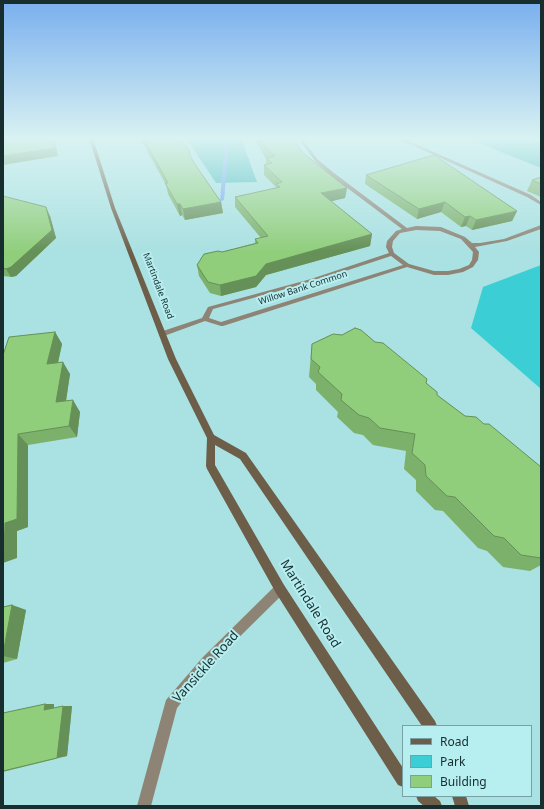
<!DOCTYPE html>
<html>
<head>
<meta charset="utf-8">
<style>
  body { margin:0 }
  #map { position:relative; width:544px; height:809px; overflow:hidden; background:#aae1e2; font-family:"Noto Sans",sans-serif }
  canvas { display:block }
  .frame { position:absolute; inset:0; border:4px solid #172d2e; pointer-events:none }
  .legend { position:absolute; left:402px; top:725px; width:130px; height:72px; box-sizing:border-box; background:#b7eef0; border:1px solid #77a1a2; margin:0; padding:5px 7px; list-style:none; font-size:12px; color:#172d2e }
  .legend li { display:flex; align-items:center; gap:8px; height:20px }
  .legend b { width:20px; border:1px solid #77a1a2 }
</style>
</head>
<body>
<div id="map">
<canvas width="544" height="809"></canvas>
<div class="frame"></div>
<ul class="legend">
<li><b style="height:5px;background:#6c5e48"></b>Road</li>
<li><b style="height:11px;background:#3bcfd5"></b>Park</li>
<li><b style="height:11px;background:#90ce7c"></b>Building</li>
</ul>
</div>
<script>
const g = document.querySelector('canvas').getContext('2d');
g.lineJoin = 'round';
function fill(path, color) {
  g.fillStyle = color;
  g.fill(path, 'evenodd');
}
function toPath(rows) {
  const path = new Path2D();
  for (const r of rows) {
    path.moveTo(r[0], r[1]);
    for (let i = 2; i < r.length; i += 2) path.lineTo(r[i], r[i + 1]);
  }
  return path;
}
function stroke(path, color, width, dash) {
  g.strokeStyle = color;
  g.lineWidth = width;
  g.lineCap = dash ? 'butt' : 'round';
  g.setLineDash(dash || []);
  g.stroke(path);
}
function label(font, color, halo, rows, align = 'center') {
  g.font = font + ' "Noto Sans",sans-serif';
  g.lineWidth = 4;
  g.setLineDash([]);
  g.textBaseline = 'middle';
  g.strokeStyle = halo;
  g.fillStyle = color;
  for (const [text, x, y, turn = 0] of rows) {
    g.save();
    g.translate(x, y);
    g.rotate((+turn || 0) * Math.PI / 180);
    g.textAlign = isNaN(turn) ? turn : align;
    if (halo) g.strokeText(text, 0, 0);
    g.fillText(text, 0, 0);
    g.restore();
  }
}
fill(toPath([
  [541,265,541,389,471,328,483,287]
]), '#3bcfd5');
fill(toPath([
  [186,138,241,138,257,182,216,183],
  [469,138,541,138,541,168,501,152]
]), '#44b9bd');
fill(toPath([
  [221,138,225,138,229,143,224,200,222,201,220,200,225,143,221,138]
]), '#73a7f6');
fill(toPath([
  [298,138,302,138,317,159,334,173,407,228,416,226,441,227,465,237,472,243,480,243,504,239,541,225,541,229,507,241,475,247,479,252,478,260,473,267,463,272,448,275,434,275,407,267,223,326,221,326,205,321,164,336,160,336,159,334,160,332,202,318,208,307,311,279,389,253,386,247,387,241,396,231,402,229,330,175,315,161,298,138],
  [416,230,440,231,461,239,473,252,472,260,469,265,459,269,448,271,434,271,409,264,394,253,392,247,393,241,400,233,416,230],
  [391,256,403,265,221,322,209,318,213,309,315,281,391,256],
  [396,138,402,138,531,195,541,202,541,205,527,197,396,138],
  [280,584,284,585,285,589,284,593,211,665,177,708,151,806,137,806,166,700,203,657,276,585,280,584]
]), '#8e8475');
fill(toPath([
  [89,138,93,138,115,208,176,359,214,435,246,453,435,721,437,726,422,726,240,459,215,445,215,465,284,585,403,768,403,787,398,785,276,593,207,469,206,466,207,438,168,359,111,208,89,138],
  [416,796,434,796,440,801,442,806,424,806,418,801,416,796],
  [452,796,466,796,469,806,455,806,452,796]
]), '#6c5e48');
fill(toPath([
  [140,138,180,138,190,153,190,156,194,163,221,202,223,213,185,220,182,215,180,216,168,194,166,185],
  [255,138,292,138,303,153,347,188,345,198,331,201,372,234,370,246,266,275,256,287,221,296,210,293,199,276,197,265,222,252,255,243,255,239,261,238,235,207,235,197,276,188,276,187,264,175,264,165,266,164,266,158,264,156],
  [366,175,517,211,512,221,472,230,466,226,461,227,441,212,417,219,365,184],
  [541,177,541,197,527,191,532,180],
  [3,196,50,216,56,238,16,276,11,277,3,276],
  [55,332,62,344,58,363,70,374,66,401,80,412,77,437,28,445,28,527,17,531,17,558,3,355],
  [375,342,426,383,437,395,465,416,484,424,541,467,541,565,530,571,503,567,487,551,478,548,443,511,435,510,416,491,416,480,404,469,406,451,373,445,363,435,354,433,337,417,338,412,316,390,316,384,309,377,312,344],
  [12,605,26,610,17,659,3,663,3,607],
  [45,704,54,704,54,708,72,706,67,756,3,772,3,713]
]), '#7cb16b');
fill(toPath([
  [53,138,54,138,58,156,3,165,3,156],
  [347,188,345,198,320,204,321,193],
  [221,202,223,213,185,220,183,209],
  [445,202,441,212,417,219,419,209],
  [177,204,180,204,182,215,180,216],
  [46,207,50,216,56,238,16,276,11,277,6,269],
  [517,211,512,221,472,230,476,220],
  [470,216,466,226,461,227,465,217],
  [372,234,370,246,266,275,256,287,221,296,220,285,266,264],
  [55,332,62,344,55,376,47,364],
  [63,362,70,374,64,414,56,402],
  [73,400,80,412,77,437,69,426],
  [18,434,28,445,28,527,17,531,17,558,3,563,3,551,5,523],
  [12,605,26,610,17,659,3,656],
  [45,704,54,704,54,710,44,710],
  [63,706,72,706,67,756,57,758]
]), '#659057');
const building = toPath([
  [3,138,53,138,55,148,3,156,3,138],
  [143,138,180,138,188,149,190,153,189,153,194,163,221,202,183,209,180,204,177,204,165,183,168,183,143,138],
  [260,138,292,138,303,153,347,188,321,193,372,234,266,264,256,276,220,285,208,282,197,265,204,254,218,251,222,252,258,243,255,239,268,236,235,197,280,187,276,184,282,182,264,165,272,163,266,158,275,156,264,146,260,138],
  [434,155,517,211,476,220,470,216,465,217,445,202,419,209,366,175,434,155],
  [541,177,541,184,532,180,541,177],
  [3,196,46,207,52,230,11,267,6,269,3,268,3,196],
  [355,328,361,330,375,342,383,343,427,379,426,383,437,392,437,395,465,416,476,417,484,424,489,424,541,467,541,558,521,555,504,538,494,536,455,497,447,496,426,476,425,465,412,453,415,434,380,428,369,418,359,415,341,400,342,394,318,372,320,367,311,359,312,344,333,334,342,335,355,328],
  [55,332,47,364,63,362,56,402,73,400,69,426,18,434,17,519,5,523,4,551,3,551,3,355,9,337,55,332],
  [12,605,3,654,3,607,12,605],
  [45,704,44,710,63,706,57,758,3,771,3,713,45,704]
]);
fill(building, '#90ce7c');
stroke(building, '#659057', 1);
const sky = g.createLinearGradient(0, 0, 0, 252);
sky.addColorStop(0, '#79afee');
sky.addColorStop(0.55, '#d9f2f2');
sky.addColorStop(1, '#d9f2f200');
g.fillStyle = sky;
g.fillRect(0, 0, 544, 252);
label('9px', '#172d2e', '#b7eef0', [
  ["Martindale Road",158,286,69],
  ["Willow Bank Common",303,288,-18]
]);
label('13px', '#172d2e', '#b7eef0', [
  ["Martindale Road",310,604,58],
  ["Vansickle Road",206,667,-48]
]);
</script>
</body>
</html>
